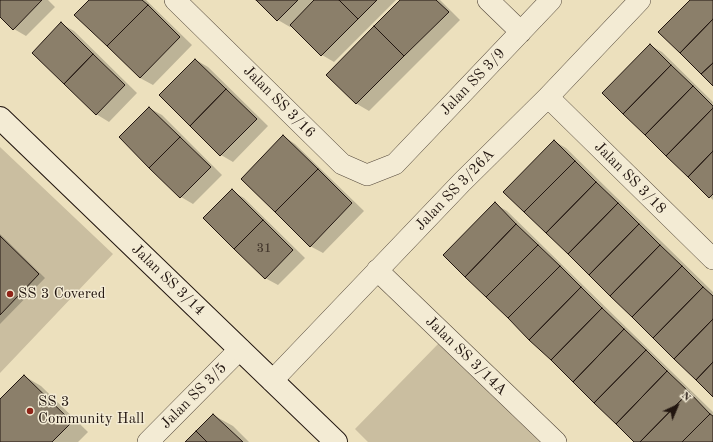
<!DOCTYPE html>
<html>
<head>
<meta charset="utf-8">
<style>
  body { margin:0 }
  #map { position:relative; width:713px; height:442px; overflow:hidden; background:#ece0bd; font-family:"Old Standard TT",serif }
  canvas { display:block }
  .north { position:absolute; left:657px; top:386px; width:40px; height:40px; -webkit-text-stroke:3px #f3ebd4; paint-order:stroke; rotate:44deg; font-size:11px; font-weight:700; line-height:16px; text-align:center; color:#221610 }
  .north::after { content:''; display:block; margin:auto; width:14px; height:18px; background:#221610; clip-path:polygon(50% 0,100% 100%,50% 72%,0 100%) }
</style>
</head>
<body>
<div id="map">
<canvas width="713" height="442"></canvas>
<div class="north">N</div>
</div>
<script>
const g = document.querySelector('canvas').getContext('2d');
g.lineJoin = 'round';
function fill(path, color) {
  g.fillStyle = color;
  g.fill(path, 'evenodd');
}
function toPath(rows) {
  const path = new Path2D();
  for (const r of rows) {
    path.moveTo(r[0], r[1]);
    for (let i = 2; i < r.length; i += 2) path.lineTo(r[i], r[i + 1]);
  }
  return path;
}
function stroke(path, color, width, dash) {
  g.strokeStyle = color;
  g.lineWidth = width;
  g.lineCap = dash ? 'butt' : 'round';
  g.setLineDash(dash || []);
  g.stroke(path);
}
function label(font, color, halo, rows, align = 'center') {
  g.font = font + ' "Old Standard TT",serif';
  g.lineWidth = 3;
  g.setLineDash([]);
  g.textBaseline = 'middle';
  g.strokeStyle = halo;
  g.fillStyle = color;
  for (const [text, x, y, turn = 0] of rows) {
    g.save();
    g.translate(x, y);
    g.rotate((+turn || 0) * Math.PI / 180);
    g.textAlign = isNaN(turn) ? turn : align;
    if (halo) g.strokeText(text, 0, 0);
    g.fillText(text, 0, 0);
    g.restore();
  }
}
fill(toPath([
  [0,147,113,254,0,373],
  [439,343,541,442,368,442,355,429]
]), '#cabea0');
fill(toPath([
  [0,0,48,0,55,7,26,36,14,29,0,15],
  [90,0,146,0,192,45,153,85,140,78,76,15],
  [258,0,396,0,334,62,322,55,292,26,290,27,278,20],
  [402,0,440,0,460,20,369,111,357,104,328,75],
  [62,24,74,31,137,93,109,122,96,114],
  [650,45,662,52,713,102,713,200,603,93],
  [196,60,208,67,268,126,233,162,221,155],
  [149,108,162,115,222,175,193,204,181,197,120,137],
  [283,136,295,144,364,211,323,253,310,246],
  [554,141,566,148,713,292,713,395],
  [232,191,244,198,305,258,278,285,265,278],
  [495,204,507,211,713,412,713,442,636,442],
  [0,234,45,278,0,324],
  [24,376,41,386,88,432,78,442,0,442,0,401],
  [213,415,233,426,249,442,187,442]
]), '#0003');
const building = toPath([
  [0,0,42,0,13,30,0,17,0,0],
  [89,0,142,0,148,5,107,46,74,15,89,0],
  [256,0,298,0,277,21,256,0],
  [314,0,339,0,358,19,321,56,290,25,314,0],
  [339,0,377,0,358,19,339,0],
  [400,0,436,0,449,12,404,56,374,26,400,0],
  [690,0,713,0,713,19,680,53,658,32,690,0],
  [148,5,180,37,140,78,107,46,148,5],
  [713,19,713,63,701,74,680,53,713,19],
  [61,22,93,54,64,84,32,53,61,22],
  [374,26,404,56,356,104,326,75,374,26],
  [650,44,671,65,623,114,602,93,650,44],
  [93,54,125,85,96,115,64,84,93,54],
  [195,59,226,89,190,126,159,95,195,59],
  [713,63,713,86,701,74,713,63],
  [671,65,693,86,645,135,623,114,671,65],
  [693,86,713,106,713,108,666,156,645,135,693,86],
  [226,89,257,119,220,156,190,126,226,89],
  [149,107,180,137,149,168,119,137,149,107],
  [713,108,713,151,688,177,666,156,713,108],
  [283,135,318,169,275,212,241,179,283,135],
  [180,137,211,167,180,198,149,168,180,137],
  [554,140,575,161,524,212,503,192,554,140],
  [713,151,713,194,709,198,688,177,713,151],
  [575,161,596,182,546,233,524,212,575,161],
  [318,169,352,203,310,247,275,212,318,169],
  [596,182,618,203,568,254,546,233,596,182],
  [232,189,263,220,234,249,203,218,232,189],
  [495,202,516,224,465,277,443,255,495,202],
  [618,203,639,224,589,275,568,254,618,203],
  [263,220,293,250,265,279,234,249,263,220],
  [516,224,538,245,486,297,465,277,516,224],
  [639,224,660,245,610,296,589,275,639,224],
  [0,236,39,274,0,315,0,236],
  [538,245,560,266,508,318,486,297,538,245],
  [660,245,682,266,632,317,610,296,660,245],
  [560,266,581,287,529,340,508,318,560,266],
  [682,266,703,287,653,338,632,317,682,266],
  [581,287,602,308,551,360,529,340,581,287],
  [703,287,713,296,713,319,674,359,653,338,703,287],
  [602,308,624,329,573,382,551,360,602,308],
  [713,319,713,362,696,380,674,359,713,319],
  [624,329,646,350,594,403,573,382,624,329],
  [646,350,667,371,616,424,594,403,646,350],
  [713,362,713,397,696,380,713,362],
  [667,371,689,392,640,442,634,442,616,424,667,371],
  [24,375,72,422,52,442,0,442,0,399,24,375],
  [689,392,710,414,682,442,640,442,689,392],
  [213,414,243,442,207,442,196,431,213,414],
  [710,414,713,416,713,442,682,442,710,414],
  [196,431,207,442,185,442,196,431]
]);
fill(building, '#8b7f6a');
stroke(building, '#221610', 1);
const street = toPath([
  [175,0,342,164,367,175,395,164,551,0],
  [488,0,521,32],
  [548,97,713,259],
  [377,270,556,442],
  [272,381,462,182,548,97,640,0],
  [148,442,240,349]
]);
const secondary = toPath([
  [0,118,336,442]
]);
stroke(street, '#54483b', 22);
stroke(secondary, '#221610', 24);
stroke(street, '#f3ebd4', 21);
stroke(secondary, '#f3ebd4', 22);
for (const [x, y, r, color] of [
  [10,294,4,"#8f2418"],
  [30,411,4,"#8f2418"]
]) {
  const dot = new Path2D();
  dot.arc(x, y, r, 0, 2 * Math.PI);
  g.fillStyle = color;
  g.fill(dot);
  stroke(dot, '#f3ebd4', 1.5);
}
label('13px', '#3c3026', null, [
  ["31",264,249]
]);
label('15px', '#221610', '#f3ebd4', [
  ["Jalan SS 3/9",473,82,-46],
  ["Jalan SS 3/16",279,102,45],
  ["Jalan SS 3/18",630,178,45],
  ["Jalan SS 3/26A",455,190,-46],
  ["Jalan SS 3/14",168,280,44],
  ["Jalan SS 3/14A",466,356,44],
  ["Jalan SS 3/5",194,396,-45]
]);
label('15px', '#221610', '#f3ebd4', [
  ["SS 3 Covered",18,294],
  ["SS 3",38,402],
  ["Community Hall",38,419]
], 'left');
</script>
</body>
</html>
